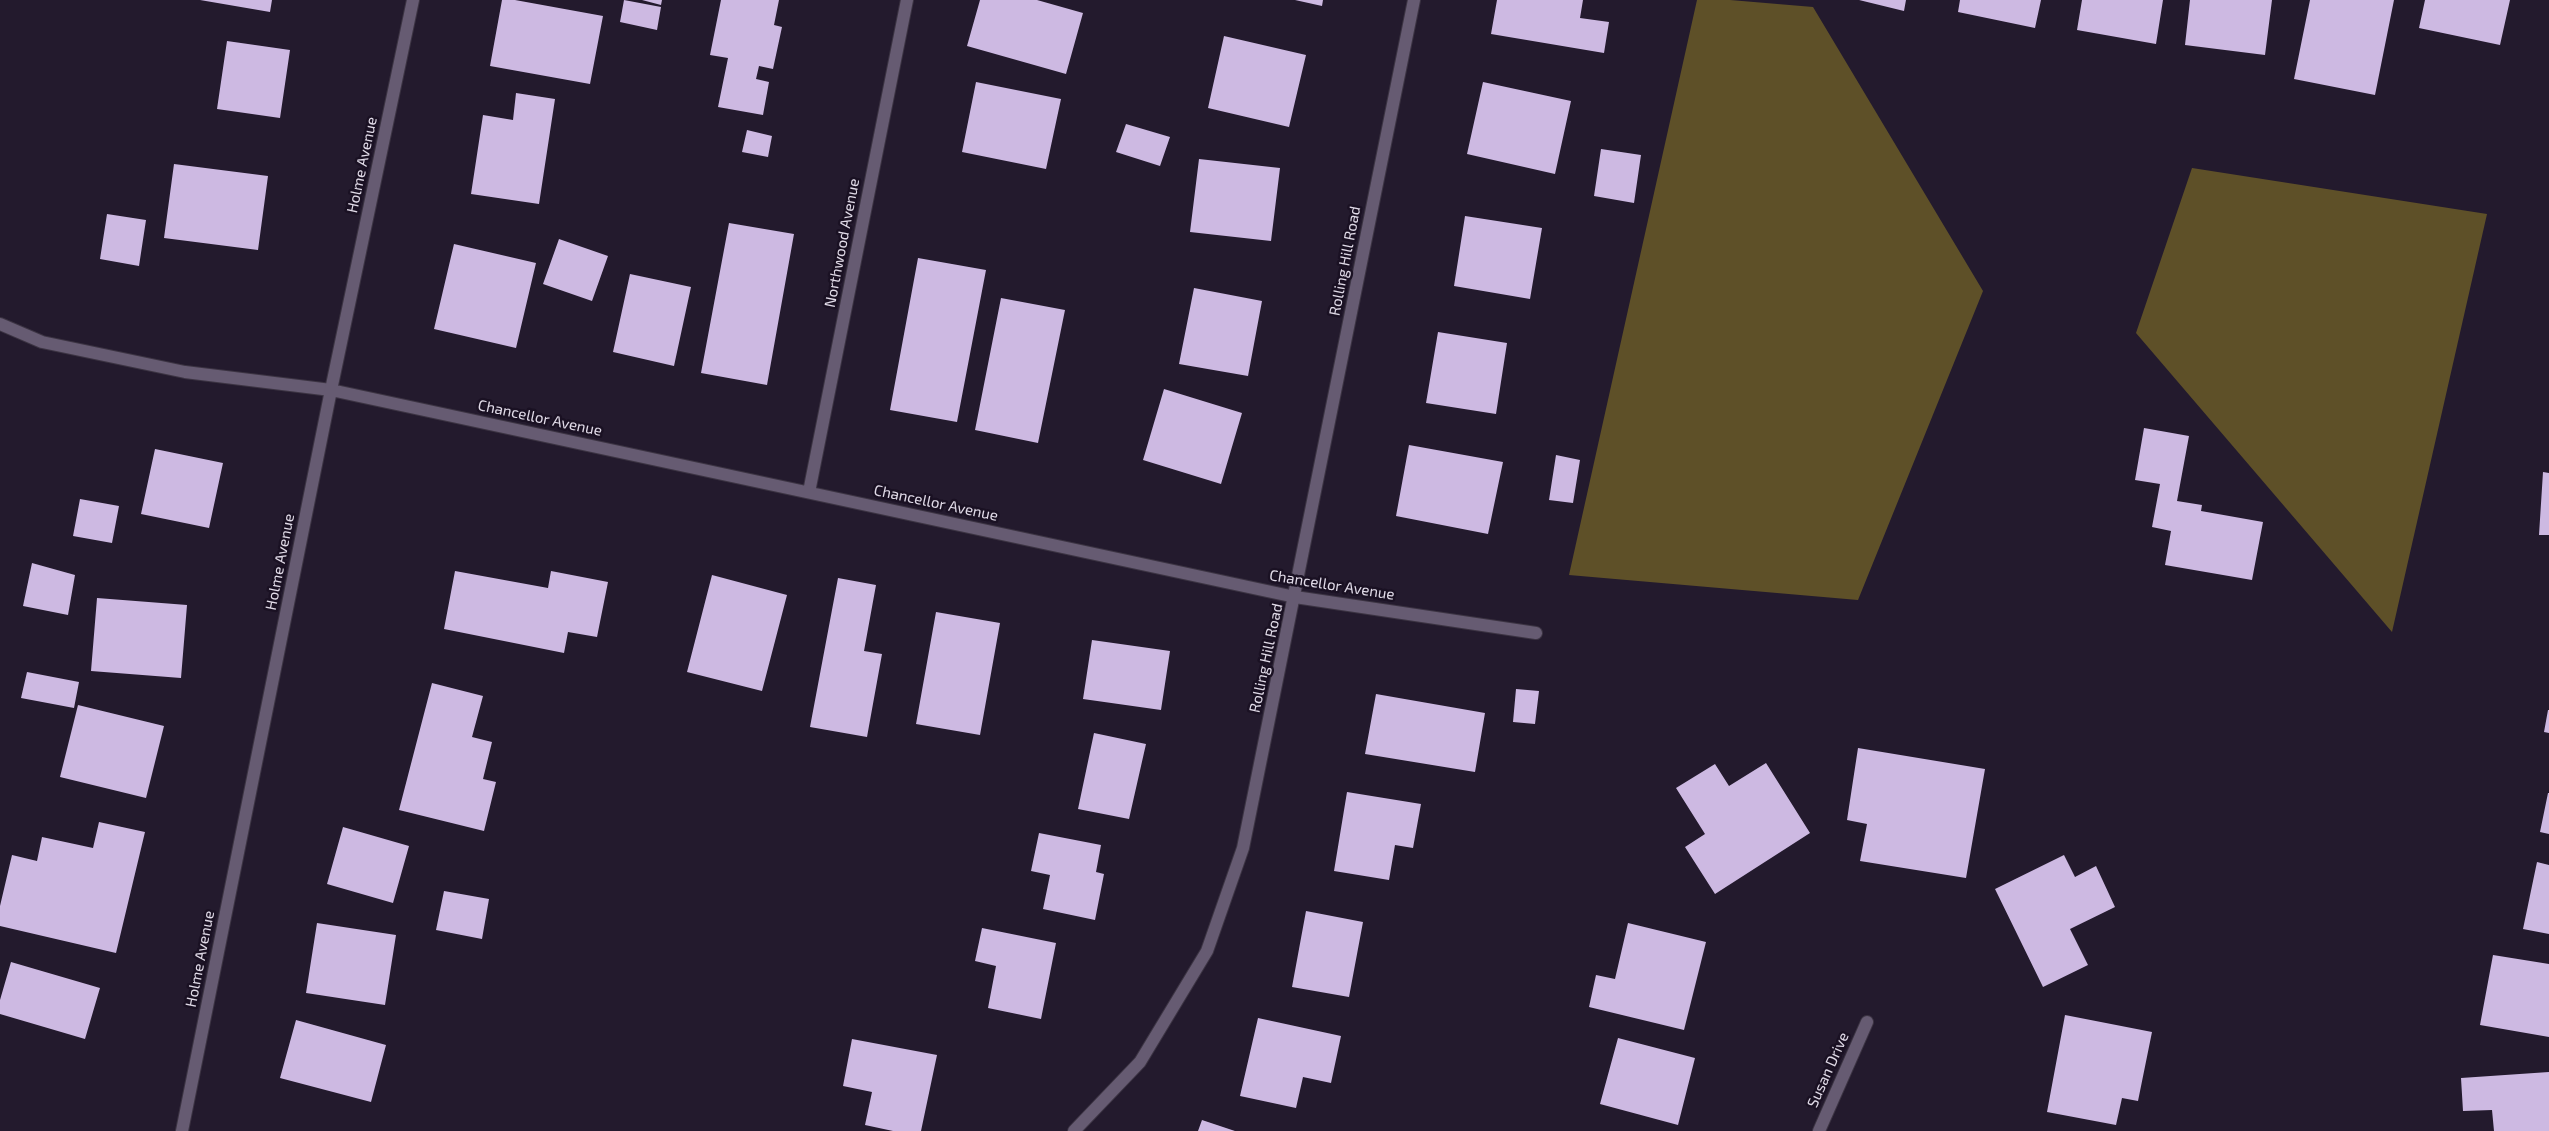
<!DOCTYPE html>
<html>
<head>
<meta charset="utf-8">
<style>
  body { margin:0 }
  canvas { display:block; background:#231a2d }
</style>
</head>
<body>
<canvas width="2549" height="1131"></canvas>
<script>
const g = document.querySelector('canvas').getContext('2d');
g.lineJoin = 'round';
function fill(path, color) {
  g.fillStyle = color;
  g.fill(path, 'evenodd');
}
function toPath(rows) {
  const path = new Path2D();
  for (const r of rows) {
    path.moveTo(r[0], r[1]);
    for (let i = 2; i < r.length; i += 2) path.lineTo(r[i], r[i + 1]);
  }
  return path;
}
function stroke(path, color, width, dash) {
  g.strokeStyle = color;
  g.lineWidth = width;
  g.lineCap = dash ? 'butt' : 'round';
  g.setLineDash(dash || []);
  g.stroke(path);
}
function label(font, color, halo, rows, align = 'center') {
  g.font = font + ' "Exo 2",sans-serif';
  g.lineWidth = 5;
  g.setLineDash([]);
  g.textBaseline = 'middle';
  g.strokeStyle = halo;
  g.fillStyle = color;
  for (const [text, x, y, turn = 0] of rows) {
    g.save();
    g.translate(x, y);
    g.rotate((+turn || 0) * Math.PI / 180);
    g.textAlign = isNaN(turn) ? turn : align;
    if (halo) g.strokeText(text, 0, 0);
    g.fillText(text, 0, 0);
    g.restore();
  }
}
fill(toPath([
  [1697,0,1730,0,1813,7,1983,291,1858,600,1569,575],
  [2192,168,2487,214,2392,632,2136,333]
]), '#5e5028');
fill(toPath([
  [200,0,272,0,270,12],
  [502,0,515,0,603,16,590,84,490,66],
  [624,0,661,7,657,30,620,22],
  [642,0,662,0,661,5],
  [721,0,779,0,774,25,782,27,773,69,759,66,756,79,769,82,763,115,718,107,728,58,710,55],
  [980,0,1037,0,1083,13,1066,74,967,46],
  [1295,0,1323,0,1322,6],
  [1497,0,1583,0,1580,18,1609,22,1604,53,1491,34],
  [1859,0,1906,0,1904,11],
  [1960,0,2041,0,2035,28,1958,12],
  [2082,0,2163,0,2156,44,2077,30],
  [2190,0,2272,0,2265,55,2185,45],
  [2310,0,2394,0,2375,95,2294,79],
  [2425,0,2510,0,2500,45,2419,28],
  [1224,36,1306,55,1289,127,1208,108],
  [227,41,290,50,280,118,217,109],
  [976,82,1061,99,1046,169,962,152],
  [1483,82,1571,101,1555,174,1467,154],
  [516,93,555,99,539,204,471,194,483,115,513,120],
  [1126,124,1170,137,1160,166,1116,152],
  [747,130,772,136,768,157,742,152],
  [1601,149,1641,155,1634,203,1594,196],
  [1199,159,1280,168,1271,241,1190,232],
  [174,164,268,176,258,250,164,238],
  [107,214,146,220,139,266,100,259],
  [1465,216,1542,228,1530,299,1454,286],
  [729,223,794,234,767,385,701,373],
  [559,239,608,256,592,301,543,284],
  [454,244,536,263,516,348,434,329],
  [918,258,986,270,957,422,890,410],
  [630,274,691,287,674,366,613,352],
  [1194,288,1262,301,1248,376,1179,364],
  [1001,298,1065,310,1038,443,975,430],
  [1438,332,1507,343,1496,414,1426,403],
  [1164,389,1242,413,1221,484,1143,460],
  [2144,428,2189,436,2177,501,2202,505,2201,511,2263,522,2252,580,2165,565,2171,531,2152,527,2160,484,2135,480],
  [1409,445,1503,462,1488,534,1396,516],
  [155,449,223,463,209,528,141,514],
  [1556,455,1580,460,1573,503,1549,500],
  [2543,472,2549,473,2549,535,2539,535],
  [80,499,119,506,112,543,73,536],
  [32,563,75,575,68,615,23,606],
  [455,571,548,588,551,571,608,582,597,637,568,632,564,653,444,629],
  [712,575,787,595,762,691,687,672],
  [838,578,876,585,864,651,882,654,867,737,810,727],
  [97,598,187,605,181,678,91,671],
  [936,612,1000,623,980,735,916,724],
  [1092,640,1170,651,1161,710,1083,699],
  [27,672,79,682,74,708,21,698],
  [432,683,483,696,472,737,492,742,483,779,496,782,484,831,399,810],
  [1516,689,1539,691,1535,724,1513,722],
  [1376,694,1485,713,1475,772,1365,754],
  [78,705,164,726,146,798,60,777],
  [2548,710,2549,710,2549,733,2544,732],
  [1094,733,1146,744,1129,819,1078,809],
  [1858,748,1985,769,1966,878,1860,861,1867,824,1847,820],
  [1766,763,1810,833,1715,894,1685,847,1705,834,1676,788,1715,764,1729,786],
  [1347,792,1421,804,1413,848,1395,845,1389,880,1334,871],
  [2548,793,2549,793,2549,834,2540,832],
  [99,822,145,832,116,953,0,926,0,906,12,855,37,861,42,837,93,848],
  [343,827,409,846,393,903,327,884],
  [1039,833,1101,845,1096,872,1104,874,1095,920,1043,909,1050,875,1031,871],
  [2064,855,2075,877,2096,866,2115,907,2070,929,2088,965,2043,987,1995,889],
  [2537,862,2549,865,2549,934,2523,929],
  [444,891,489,899,482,939,436,930],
  [1306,911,1363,922,1349,997,1292,987],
  [317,923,396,935,385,1005,306,993],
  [1628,923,1706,942,1684,1030,1589,1007,1596,975,1615,979],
  [982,928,1056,943,1041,1019,988,1008,996,966,975,961],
  [2493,955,2549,964,2549,1037,2480,1025],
  [11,962,100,988,85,1039,0,1014,0,1000],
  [2065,1015,2152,1032,2138,1101,2122,1098,2116,1125,2047,1112],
  [1258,1018,1341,1036,1331,1083,1303,1077,1296,1108,1240,1096],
  [296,1020,386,1045,371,1102,280,1078],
  [1618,1038,1695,1058,1678,1125,1600,1104],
  [852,1039,937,1055,921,1131,893,1131,865,1125,872,1092,843,1086],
  [2549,1072,2549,1131,2494,1131,2492,1110,2463,1111,2461,1078],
  [1202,1120,1235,1131,1198,1131]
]), '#cdb9e2');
const service = toPath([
  [0,324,42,342,185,372,331,390]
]);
const minor = toPath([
  [331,390,1295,597,1536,633],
  [809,492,907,0],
  [182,1131,331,390,413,0],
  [1074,1131,1140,1062,1207,951,1243,848,1414,0],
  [1819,1131,1867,1022]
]);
stroke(service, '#3c3443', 14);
stroke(minor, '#3c3443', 14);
stroke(service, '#665b72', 12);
stroke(minor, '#665b72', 12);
label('15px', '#e1dbe8', '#1a1123', [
  ["Holme Avenue",362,165,-78],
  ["Northwood Avenue",842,243,-79],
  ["Rolling Hill Road",1345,261,-79],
  ["Chancellor Avenue",540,418,12],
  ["Chancellor Avenue",936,503,12],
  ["Holme Avenue",280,562,-79],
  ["Chancellor Avenue",1332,585,9],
  ["Rolling Hill Road",1266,658,-78],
  ["Holme Avenue",200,959,-79],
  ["Susan Drive",1828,1070,-66]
]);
</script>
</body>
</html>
